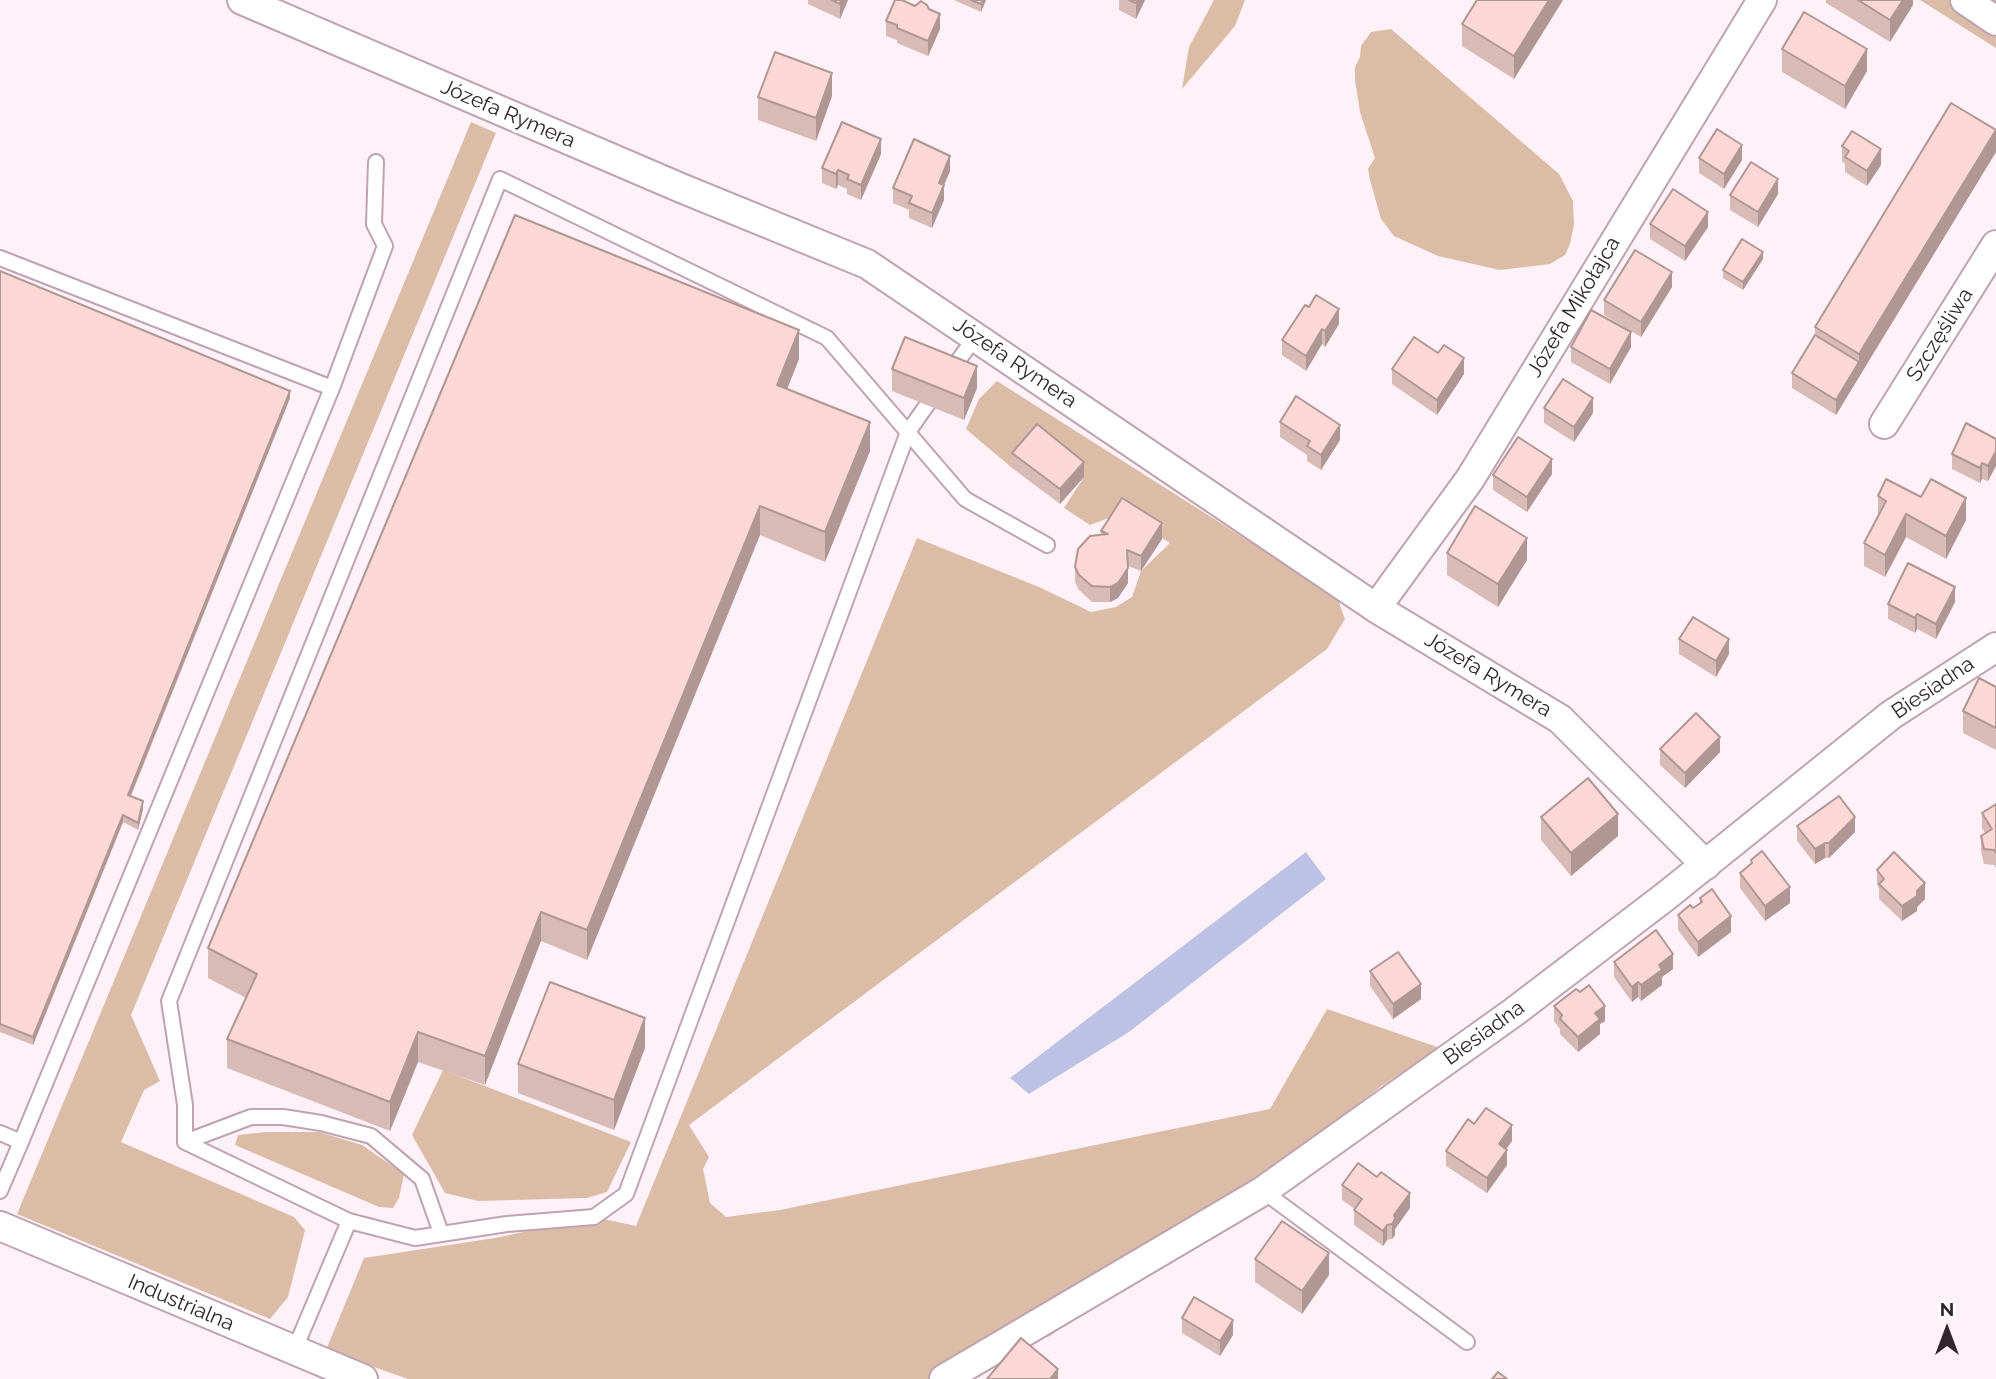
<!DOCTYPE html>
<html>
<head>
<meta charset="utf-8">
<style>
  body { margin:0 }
  #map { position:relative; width:1996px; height:1379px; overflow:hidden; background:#fef2f8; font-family:Raleway,sans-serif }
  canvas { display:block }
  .north { position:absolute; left:1912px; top:1295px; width:70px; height:70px; -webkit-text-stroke:5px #fff; paint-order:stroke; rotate:0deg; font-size:19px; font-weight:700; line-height:28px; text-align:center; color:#31262b }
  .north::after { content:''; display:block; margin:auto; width:24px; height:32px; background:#31262b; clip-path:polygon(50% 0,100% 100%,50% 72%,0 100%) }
</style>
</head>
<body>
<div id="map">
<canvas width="1996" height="1379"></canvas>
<div class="north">N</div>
</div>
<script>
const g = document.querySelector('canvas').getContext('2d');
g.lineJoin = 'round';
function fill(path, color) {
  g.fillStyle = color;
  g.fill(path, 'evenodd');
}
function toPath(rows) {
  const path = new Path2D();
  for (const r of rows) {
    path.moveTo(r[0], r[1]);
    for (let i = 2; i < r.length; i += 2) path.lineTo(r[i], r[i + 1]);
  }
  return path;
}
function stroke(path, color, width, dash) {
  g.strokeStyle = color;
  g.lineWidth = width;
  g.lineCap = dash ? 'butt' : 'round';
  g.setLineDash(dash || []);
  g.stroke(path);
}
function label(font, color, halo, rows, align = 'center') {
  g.font = font + ' Raleway,sans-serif';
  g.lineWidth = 7;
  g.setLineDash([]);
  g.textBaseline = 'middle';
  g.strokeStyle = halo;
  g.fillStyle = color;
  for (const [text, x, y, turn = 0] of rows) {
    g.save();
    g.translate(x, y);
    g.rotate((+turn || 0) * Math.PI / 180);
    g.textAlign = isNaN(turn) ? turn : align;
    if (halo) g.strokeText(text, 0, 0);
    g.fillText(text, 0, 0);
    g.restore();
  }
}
fill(toPath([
  [1214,0,1245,0,1235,26,1182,89,1189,47],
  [1920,0,1996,0,1996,48],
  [1391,29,1559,174,1573,201,1574,224,1570,244,1565,255,1550,264,1500,270,1438,256,1394,236,1381,219,1370,180,1368,169,1375,158,1360,112,1355,80,1355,67,1360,57,1361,46,1371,32],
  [471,122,496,133,131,1015,160,1081,144,1090,121,1142,294,1217,305,1230,288,1297,270,1319,17,1214],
  [997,381,1337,597,1345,619,1327,649,689,1125,709,1157,703,1169,710,1203,726,1217,780,1210,1270,1109,1327,1009,1440,1048,1383,1085,1050,1336,1028,1340,940,1379,408,1379,326,1350,364,1258,495,1238,594,1217,636,1226,917,538,1039,587,1091,612,1116,607,1132,597,1141,571,1170,543,1122,513,1090,525,1064,508,1084,477,1036,439,1012,468,966,429,979,399],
  [443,1070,631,1142,607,1192,587,1198,478,1201,445,1193,412,1135],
  [267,1132,319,1132,362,1145,404,1174,399,1198,393,1208,379,1207,235,1145,238,1135]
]), '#dbbca7');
fill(toPath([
  [1306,852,1326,879,1129,1032,1029,1094,1010,1078]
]), '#bdc2e5');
const lane = toPath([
  [0,258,332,388,21,1142],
  [950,372,976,336],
  [332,388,385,246,374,224,376,162],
  [0,1133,21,1142,0,1191],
  [185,1142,251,1117,283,1117,321,1123,371,1136,422,1179,441,1233],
  [1263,1191,1467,1342],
  [349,1221,415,1238,507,1224,594,1217,626,1194,908,432,936,392],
  [294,1351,349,1221,185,1142,185,1105,169,1001,500,179,827,338,965,499,1047,545]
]);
const street = toPath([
  [242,0,681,188,867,264,1376,608,1560,719,1706,865],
  [1965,0,1996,21],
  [1884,424,1996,245],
  [1376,608,1470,479,1762,0],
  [0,1226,363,1379],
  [944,1379,1263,1191,1514,1012,1666,896,1891,715,1996,647]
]);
stroke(lane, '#bfa3b0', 18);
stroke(street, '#bfa3b0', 32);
stroke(lane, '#fff', 14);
stroke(street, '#fff', 28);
fill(toPath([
  [808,0,848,0,840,19,808,4],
  [954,0,986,0,981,12],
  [1119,0,1145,0,1136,19,1119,10],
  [1477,0,1563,0,1514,79,1462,46,1462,24],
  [1826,0,1913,0,1913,5,1890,42,1826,3],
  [915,6,929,9,940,29,928,56,897,43,897,40,886,36,886,21],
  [1782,49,1867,71,1845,109,1782,72],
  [832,96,816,141,758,120,758,97],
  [1842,146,1881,165,1867,186,1845,172,1845,164,1842,161],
  [1996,152,1836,415,1792,388,1792,373,1815,335,1815,327],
  [881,154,861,200,847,194,847,189,838,185,836,189,822,183,822,168],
  [1699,158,1742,160,1724,189,1699,173],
  [950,171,944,185,944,200,932,228,909,218,909,210,893,203,893,188],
  [1778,194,1758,227,1730,210,1730,195],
  [1650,224,1708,227,1685,261,1650,239],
  [1763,259,1743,290,1723,278,1723,270],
  [0,271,290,398,131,796,143,809,138,830,123,822,33,1045,0,1032],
  [1672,287,1641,337,1604,315,1604,300],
  [1339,324,1325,347,1322,344,1306,371,1282,355,1282,340],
  [1571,347,1631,347,1610,384,1571,362],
  [799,359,787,389,870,451,825,562,760,535,587,960,541,941,485,1085,418,1062,390,1131,227,1068,227,1039,246,998,208,978,208,948],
  [892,369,977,388,964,420,892,391],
  [1392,369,1464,374,1437,415,1392,384],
  [1544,408,1593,413,1574,442,1544,423],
  [1280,422,1340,440,1321,470,1307,461,1307,455,1280,437],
  [1996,439,1988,481,1982,479,1980,483,1952,469,1952,454],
  [1012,453,1084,477,1060,504,1012,468],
  [1552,474,1527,512,1493,490,1493,475],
  [1878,496,1966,520,1946,559,1906,537,1885,577,1864,566,1864,543,1878,517],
  [1101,531,1162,539,1141,571,1128,566,1128,583,1118,598,1110,602,1092,602,1079,590,1075,582,1075,567,1101,535],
  [1447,553,1527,560,1498,607,1447,575],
  [1955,602,1936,639,1917,629,1915,633,1888,619,1888,604],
  [1679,639,1729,654,1716,677,1679,654],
  [1996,687,1996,750,1963,733,1963,711],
  [1660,749,1720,752,1685,788,1660,765],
  [1996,804,1996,868,1994,865,1984,864,1981,851,1981,836,1985,833,1982,828,1982,813],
  [1541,817,1618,836,1571,876,1541,840],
  [1797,826,1855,832,1829,858,1825,858,1815,864,1797,841],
  [1751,860,1790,903,1765,921,1740,888,1740,873,1751,865],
  [1877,870,1925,899,1917,907,1917,911,1902,921,1879,899,1879,888,1877,885],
  [1700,898,1731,932,1698,957,1678,930,1678,915,1693,908,1700,903],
  [1614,962,1673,969,1662,977,1662,985,1641,1001,1638,997,1632,1002,1614,977],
  [1370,971,1421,999,1393,1019,1370,986],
  [1554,1006,1605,1021,1600,1024,1600,1034,1578,1052,1560,1034,1560,1029,1554,1021],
  [645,1048,614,1130,518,1093,518,1064],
  [1474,1124,1512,1141,1506,1149,1507,1165,1487,1193,1446,1166,1446,1151],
  [1342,1185,1410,1208,1395,1229,1395,1235,1392,1239,1387,1240,1383,1246,1354,1225,1354,1210,1355,1209,1342,1200],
  [1255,1259,1329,1275,1302,1314,1255,1282],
  [1182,1318,1233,1335,1220,1356,1182,1333]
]), '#d8bab7');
fill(toPath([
  [841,0,848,0,840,19,840,4],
  [983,0,986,0,981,12,981,4],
  [1138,0,1145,0,1136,19,1136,3],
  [1549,0,1563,0,1514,79,1514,56],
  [1903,0,1913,0,1913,5,1890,42,1890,20],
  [940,14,940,29,928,56,928,41],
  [1867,49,1867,71,1845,109,1845,86],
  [832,73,832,96,816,141,816,118],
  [1996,130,1996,152,1859,377,1859,354],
  [881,139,881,154,861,200,861,185],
  [1742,145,1742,160,1724,189,1724,174],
  [1881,149,1881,165,1867,186,1867,171],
  [950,156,950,171,944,185,944,200,932,228,932,213,939,183],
  [838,170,838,185,836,189,836,174],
  [1778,179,1778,194,1758,227,1758,212],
  [1708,212,1708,227,1685,261,1685,246],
  [1763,252,1763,259,1743,290,1743,282],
  [1672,272,1672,287,1641,337,1641,322],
  [1339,309,1339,324,1325,347,1325,331],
  [1322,329,1322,344,1306,371,1306,356],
  [799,330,799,359,777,414,777,385],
  [1631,332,1631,347,1610,384,1610,369],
  [1464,358,1464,374,1437,415,1437,400],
  [1859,362,1859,377,1836,415,1836,400],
  [977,366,977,388,964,420,964,398],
  [290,391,290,398,128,802,128,795],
  [1593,398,1593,413,1574,442,1574,427],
  [870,422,870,451,825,562,825,532],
  [1340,425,1340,440,1321,470,1321,455],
  [1996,451,1996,466,1988,481,1988,466],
  [1552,459,1552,474,1527,512,1527,497],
  [1084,462,1084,477,1060,504,1060,489],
  [1982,463,1982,479,1980,483,1980,468],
  [1966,498,1966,520,1946,559,1946,536],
  [760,506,760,535,587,960,587,930],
  [1906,514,1906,537,1885,577,1885,555],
  [1162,523,1162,539,1141,571,1141,556],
  [1527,538,1527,560,1498,607,1498,584],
  [1128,568,1128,583,1118,598,1110,602,1110,587],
  [1955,587,1955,602,1936,639,1936,624],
  [1917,614,1917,629,1915,633,1915,618],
  [1729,639,1729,654,1716,677,1716,661],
  [1720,737,1720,752,1685,788,1685,773],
  [143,801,143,809,138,830,138,823],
  [1618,814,1618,836,1571,876,1571,853],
  [123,815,123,822,33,1045,33,1037],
  [1855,817,1855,832,1829,858,1829,843],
  [1825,843,1825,858,1815,864,1815,849],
  [1925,883,1925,899,1917,907,1917,911,1902,921,1902,906],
  [1790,887,1790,903,1765,921,1765,906],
  [541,912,541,941,485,1085,485,1056],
  [1731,916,1731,932,1698,957,1698,942],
  [1673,954,1673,969,1662,977,1662,985,1641,1001,1641,985,1659,965],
  [1638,982,1638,997,1632,1002,1632,987],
  [1421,984,1421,999,1393,1019,1393,1004],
  [1605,1006,1605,1021,1600,1024,1600,1034,1578,1052,1578,1037,1595,1013],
  [645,1018,645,1048,614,1130,614,1100],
  [418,1032,418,1062,390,1131,390,1102],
  [1512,1125,1512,1141,1499,1159,1499,1144],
  [1507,1150,1507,1165,1487,1193,1487,1178],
  [1410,1193,1410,1208,1395,1229,1395,1235,1392,1239,1392,1224,1394,1215],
  [1387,1225,1387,1240,1383,1246,1383,1231],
  [1329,1253,1329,1275,1302,1314,1302,1291],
  [1233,1320,1233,1335,1220,1356,1220,1341],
  [1058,1369,1058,1379,1050,1379]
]), '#b09795');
const building = toPath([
  [832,0,841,0,840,4,832,0],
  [895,0,902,0,915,6,921,1,927,5,929,9,940,14,928,41,897,28,897,25,886,21,895,0],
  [971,0,983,0,981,4,971,0],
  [1129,0,1138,0,1136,3,1129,0],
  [1477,0,1549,0,1514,56,1462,24,1477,0],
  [1858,0,1903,0,1890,20,1858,0],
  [1804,12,1867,49,1845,86,1782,49,1804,12],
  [775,52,832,73,816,118,758,97,775,52],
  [1951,103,1996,130,1859,354,1815,327,1951,103],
  [842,122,881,139,861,185,847,179,849,175,838,170,836,174,822,168,842,122],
  [1717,129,1742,145,1724,174,1699,158,1717,129],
  [1852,131,1881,149,1867,171,1845,157,1849,151,1842,146,1852,131],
  [914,139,950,156,939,183,944,185,932,213,909,203,912,196,893,188,914,139],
  [1751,162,1778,179,1758,212,1730,195,1751,162],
  [1673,189,1708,212,1685,246,1650,224,1673,189],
  [515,215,799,330,777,385,870,422,825,532,760,506,587,930,541,912,485,1056,418,1032,390,1102,227,1039,257,974,208,948,515,215],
  [1742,239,1763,252,1743,282,1723,270,1742,239],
  [1635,250,1672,272,1641,322,1604,300,1635,250],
  [0,271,290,391,128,795,143,801,138,823,123,815,33,1037,0,1024,0,271],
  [1316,295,1339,309,1325,331,1322,329,1306,356,1282,340,1305,305,1309,307,1316,295],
  [1591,310,1631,332,1610,369,1571,347,1591,310],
  [1815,335,1859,362,1836,400,1792,373,1815,335],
  [905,337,977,366,964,398,892,369,905,337],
  [1414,337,1438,353,1444,345,1464,358,1437,400,1392,369,1414,337],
  [1563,379,1593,398,1574,427,1544,408,1563,379],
  [1296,396,1340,425,1321,455,1307,446,1310,441,1280,422,1296,396],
  [1966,423,1996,439,1996,451,1988,466,1982,463,1980,468,1952,454,1966,423],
  [1037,424,1084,462,1060,489,1012,453,1037,424],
  [1518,437,1552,459,1527,497,1493,475,1518,437],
  [1886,479,1921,497,1931,479,1966,498,1946,536,1906,514,1885,555,1864,543,1886,501,1878,496,1886,479],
  [1122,498,1162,523,1141,556,1127,550,1128,568,1118,583,1110,587,1092,586,1079,575,1075,567,1078,549,1090,536,1108,534,1101,531,1122,498],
  [1475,506,1527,538,1498,584,1447,553,1475,506],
  [1908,563,1955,587,1936,624,1917,614,1915,618,1888,604,1908,563],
  [1693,617,1729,639,1716,661,1679,639,1693,617],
  [1979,678,1996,687,1996,728,1963,711,1979,678],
  [1696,713,1720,737,1685,773,1660,749,1696,713],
  [1588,778,1618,814,1571,853,1541,817,1588,778],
  [1839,796,1855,817,1829,843,1825,843,1815,849,1797,826,1839,796],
  [1996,804,1996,853,1994,850,1984,849,1981,836,1992,829,1982,813,1996,804],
  [1762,851,1790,887,1765,906,1740,873,1752,863,1751,860,1762,851],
  [1894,852,1925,883,1917,891,1917,896,1902,906,1879,884,1884,879,1877,870,1894,852],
  [1712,889,1731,916,1698,942,1678,915,1690,905,1693,908,1702,902,1700,898,1712,889],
  [1656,930,1673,954,1659,965,1662,970,1641,985,1638,982,1632,987,1614,962,1656,930],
  [1398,952,1421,984,1393,1004,1370,971,1398,952],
  [550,982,645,1018,614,1100,518,1064,550,982],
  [1589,985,1605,1006,1595,1013,1600,1019,1578,1037,1560,1019,1562,1015,1554,1006,1576,989,1580,992,1589,985],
  [1486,1108,1512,1125,1499,1144,1507,1150,1487,1178,1446,1151,1468,1119,1474,1124,1486,1108],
  [1358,1163,1377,1177,1381,1172,1410,1193,1394,1215,1395,1219,1392,1224,1387,1225,1383,1231,1354,1210,1362,1199,1342,1185,1358,1163],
  [1282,1221,1329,1253,1302,1291,1255,1259,1282,1221],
  [1194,1297,1233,1320,1220,1341,1182,1318,1194,1297],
  [1021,1338,1058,1369,1050,1379,987,1379,1021,1338],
  [1498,1372,1507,1379,1492,1379,1498,1372]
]);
fill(building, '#fbd8d5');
stroke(building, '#b09795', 2);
label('21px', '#31262b', '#fff', [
  ["Józefa Rymera",508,114,23],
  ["Józefa Mikołajca",1574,307,-59],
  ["Szczęśliwa",1940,335,-58],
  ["Józefa Rymera",1015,363,34],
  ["Józefa Rymera",1488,675,31],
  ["Biesiadna",1933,688,-34],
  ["Biesiadna",1484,1033,-36],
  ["Industrialna",181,1303,23]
]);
</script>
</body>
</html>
